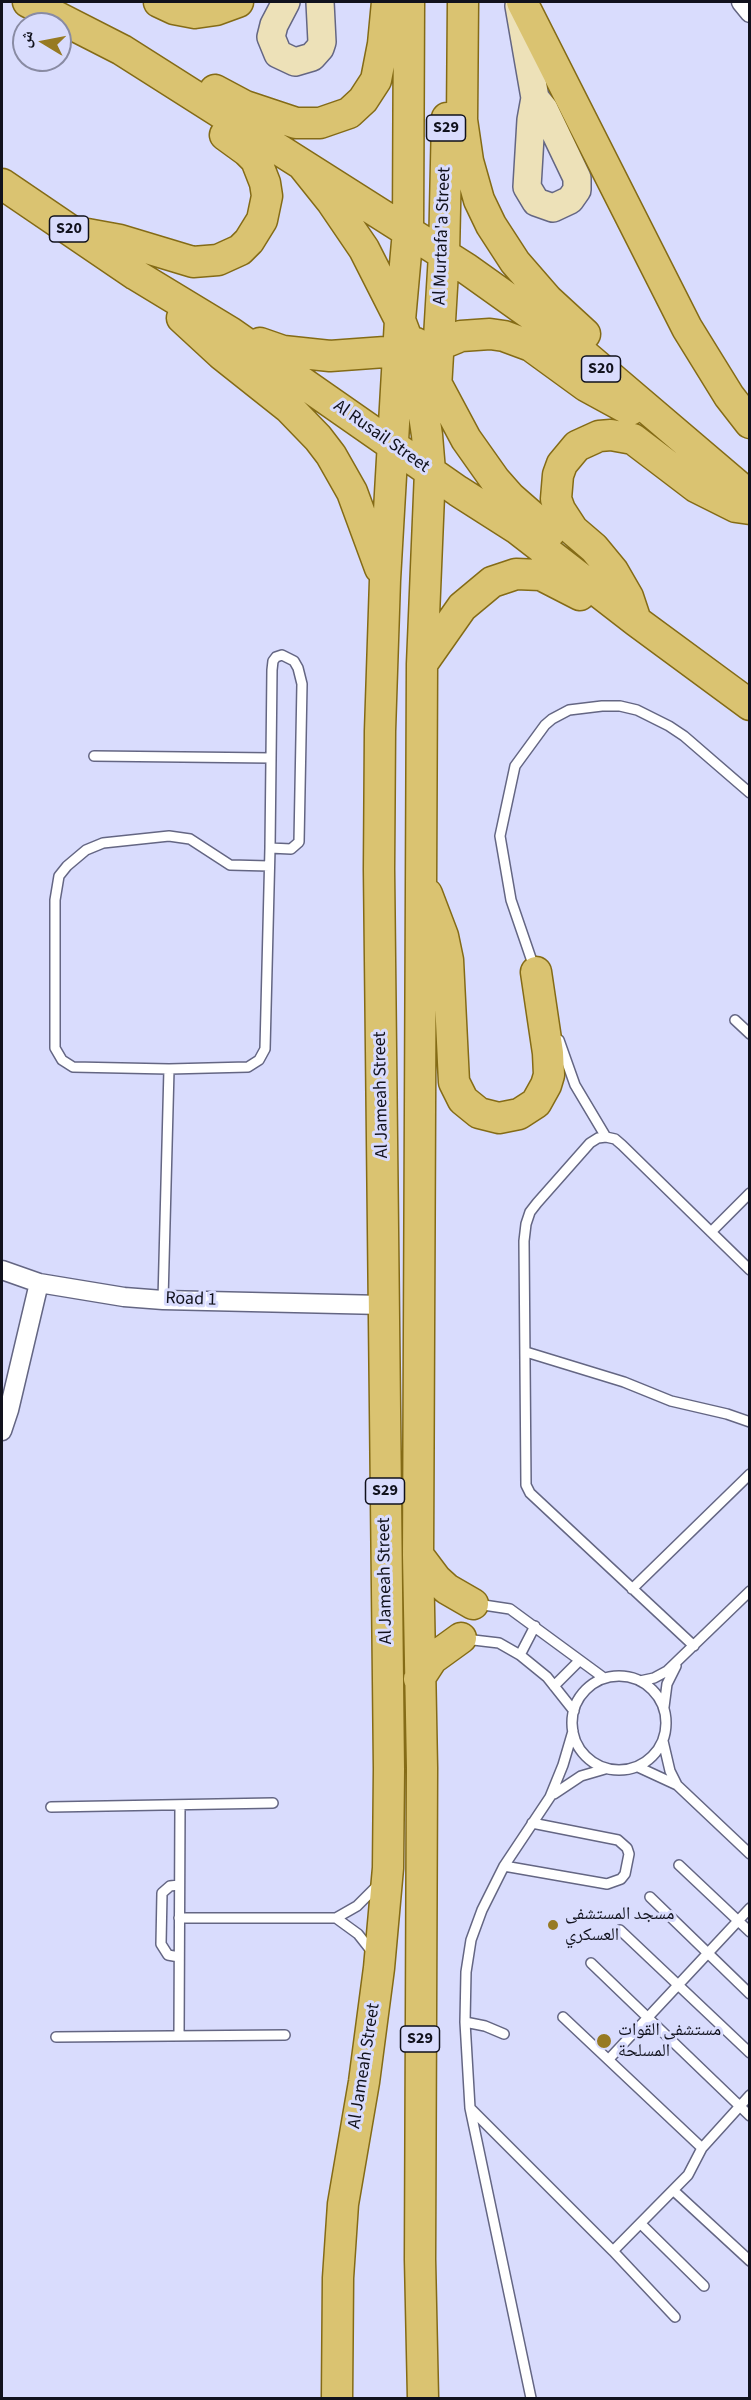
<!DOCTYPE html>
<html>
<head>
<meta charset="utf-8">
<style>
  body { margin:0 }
  #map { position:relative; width:751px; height:2400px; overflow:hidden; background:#d9dcfd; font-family:"Source Sans 3","Noto Naskh Arabic",sans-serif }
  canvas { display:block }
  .frame { position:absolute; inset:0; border:3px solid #11121d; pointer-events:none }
  .north { position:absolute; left:12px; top:12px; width:60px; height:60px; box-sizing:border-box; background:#d9dcfd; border:2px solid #898ba3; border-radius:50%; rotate:280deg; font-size:16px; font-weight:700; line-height:24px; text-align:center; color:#11121d }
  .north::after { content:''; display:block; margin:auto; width:21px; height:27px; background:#977a23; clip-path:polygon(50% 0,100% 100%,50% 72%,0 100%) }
</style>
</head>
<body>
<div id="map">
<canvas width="751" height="2400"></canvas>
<div class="frame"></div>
<div class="north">ش</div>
</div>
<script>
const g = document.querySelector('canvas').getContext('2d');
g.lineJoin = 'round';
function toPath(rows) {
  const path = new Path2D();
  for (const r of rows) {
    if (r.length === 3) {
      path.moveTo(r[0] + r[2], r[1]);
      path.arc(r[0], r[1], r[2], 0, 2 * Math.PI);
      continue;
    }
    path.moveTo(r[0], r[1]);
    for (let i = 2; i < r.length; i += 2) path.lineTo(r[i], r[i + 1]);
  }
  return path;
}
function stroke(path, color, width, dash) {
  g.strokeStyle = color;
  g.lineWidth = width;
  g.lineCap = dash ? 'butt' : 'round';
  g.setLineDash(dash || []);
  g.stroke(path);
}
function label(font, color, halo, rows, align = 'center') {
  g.font = font + ' "Source Sans 3","Noto Naskh Arabic",sans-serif';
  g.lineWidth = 6;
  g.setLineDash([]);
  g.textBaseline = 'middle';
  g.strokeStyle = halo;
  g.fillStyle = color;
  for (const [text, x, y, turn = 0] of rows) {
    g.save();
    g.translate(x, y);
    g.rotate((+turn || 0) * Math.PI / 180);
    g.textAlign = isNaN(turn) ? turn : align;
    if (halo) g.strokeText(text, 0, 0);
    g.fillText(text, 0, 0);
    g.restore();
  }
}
const service = toPath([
  [94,756,271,758],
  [269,866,230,865,190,839,169,836,103,843,86,850,67,866,59,876,55,900,55,1048,62,1060,73,1067,169,1069,248,1067,259,1060,265,1049,270,848,272,670,273,661,276,657,282,655,294,661,298,668,302,684,299,842,291,849,270,848],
  [535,970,511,900,500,836,515,766,545,725,552,719,569,710,602,706,620,706,637,710,669,726,684,736,750,793],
  [735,1020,750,1034],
  [559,1040,575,1085,606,1137],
  [711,1232,750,1193],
  [163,1300,169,1069],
  [526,1352,624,1382,671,1401,727,1414,750,1422],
  [632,1589,750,1474],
  [477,1604,510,1609,604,1678],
  [465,1639,499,1643,520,1655,547,1677,574,1711],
  [694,1646,530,1493,526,1485,524,1241,526,1224,530,1212,537,1203,590,1143,598,1138,606,1137,615,1139,622,1145,750,1270],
  [520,1655,535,1626],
  [619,1723,47],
  [640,1681,654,1678,667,1671,750,1591],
  [554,1686,579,1661],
  [664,1707,667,1684,676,1666],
  [663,1741,670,1771,677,1785],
  [638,1767,677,1785,750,1854],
  [554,1794,581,1776,605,1769],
  [51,1807,273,1803],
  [679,1865,750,1932],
  [504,1866,607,1884,621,1879,625,1874,629,1854,627,1848,618,1840,532,1823],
  [650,1897,750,1994],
  [179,1918,336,1918,357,1906,378,1885],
  [336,1918,358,1934,373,1953],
  [620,1930,750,2053],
  [179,1957,168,1955,161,1944,162,1893,170,1886,179,1885],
  [591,1963,750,2116],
  [563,2017,702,2148],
  [465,2022,485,2026,504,2034],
  [179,2035,180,1805],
  [56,2037,285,2035],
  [609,2059,750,1908],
  [470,2108,613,2251,675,2317],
  [673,2190,750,2261],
  [641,2224,704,2286],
  [613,2251,688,2175,702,2148,750,2095],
  [531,2398,470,2108,465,2022,466,1972,471,1940,482,1910,504,1866,550,1797,563,1765,573,1731]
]);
const minor = toPath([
  [741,2,750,13],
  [2,1270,39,1283,124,1297,163,1300,383,1305],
  [2,1431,9,1410,39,1283]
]);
const secondary = toPath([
  [286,2,274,25,271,37,278,54,295,62,312,57,320,48,322,42,320,2],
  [519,6,535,98,531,120,527,187,536,202,553,208,570,200,577,190,577,178,544,109,535,98]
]);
const primary = toPath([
  [28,2,122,50,467,269,568,341,750,496],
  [159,2,174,9,195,13,216,10,238,2],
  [463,2,462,120,468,161,479,200,491,225,515,262,548,300,585,334],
  [522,2,687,328,729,396,750,423],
  [215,90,245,106,296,123,320,123,349,113,363,100,376,80,383,44,387,2],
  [304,167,332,202,364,249,400,320,416,363,427,435,430,471,422,664,418,1555,422,1768,420,2259,423,2398],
  [2,184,136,275,230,332,458,491,516,528,636,621,750,705],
  [87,234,120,240,193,262,218,260,240,250,249,241,262,220,267,196,265,183,256,160,247,151,225,135],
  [182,318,221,354,289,408,318,438,331,455,352,492,380,568],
  [260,343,283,351,330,356,399,351,416,343],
  [426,355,439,345,461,336,490,334,504,336,531,346,586,386,630,410],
  [435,381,466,439,495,480,510,497,550,532],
  [435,405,444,254,447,118],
  [636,621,628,597,613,571,594,548,573,530,560,510,556,499,558,475,562,464,577,446,599,436,611,435,633,439,696,487,736,507,750,509],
  [422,664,462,607,492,582,516,574,541,575,580,595],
  [427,894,443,936,448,960,454,1082,463,1100,479,1113,499,1118,519,1114,536,1103,546,1085,549,1075,548,1053,536,972],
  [418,1555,436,1579,447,1589,473,1604],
  [419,1679,432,1659,461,1638],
  [337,2398,338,2278,343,2204,364,2082,379,1968,388,1868,389,1769,379,869,380,731,385,580,400,320,408,231,409,2]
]);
stroke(service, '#646683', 12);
stroke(minor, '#646683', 21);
stroke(secondary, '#646683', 30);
stroke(primary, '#846b16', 33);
stroke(service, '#fff', 9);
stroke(minor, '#fff', 18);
stroke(secondary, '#ede1b8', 27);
stroke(primary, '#dac371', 30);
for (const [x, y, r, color] of [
  [553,1925,6,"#977a23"],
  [604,2041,8,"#977a23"]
]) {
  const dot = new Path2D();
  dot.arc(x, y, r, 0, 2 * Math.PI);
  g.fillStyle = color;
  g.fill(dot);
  stroke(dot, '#d9dcfd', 2);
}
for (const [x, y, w] of [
  [446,128,39],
  [69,229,39],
  [601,369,39],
  [385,1491,39],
  [420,2039,39]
]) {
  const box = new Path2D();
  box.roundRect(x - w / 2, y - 13, w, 26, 4.5);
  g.fillStyle = '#d9dcfd';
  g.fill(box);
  stroke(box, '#11121d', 1.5);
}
label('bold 16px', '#11121d', null, [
  ["S29",446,128],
  ["S20",69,229],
  ["S20",601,369],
  ["S29",385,1491],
  ["S29",420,2039]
]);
label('18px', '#11121d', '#d9dcfd', [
  ["Al Murtafa'a Street",443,236,-88],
  ["Al Rusail Street",381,437,35],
  ["Al Jameah Street",382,1095,-91],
  ["Road 1",191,1300,2],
  ["Al Jameah Street",386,1581,-91],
  ["Al Jameah Street",365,2066,-81]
]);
label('18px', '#11121d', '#d9dcfd', [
  ["مسجد المستشفى",565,1915],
  ["العسكري",565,1936],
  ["مستشفى القوات",618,2031],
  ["المسلحة",618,2052]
], 'left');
</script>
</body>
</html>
